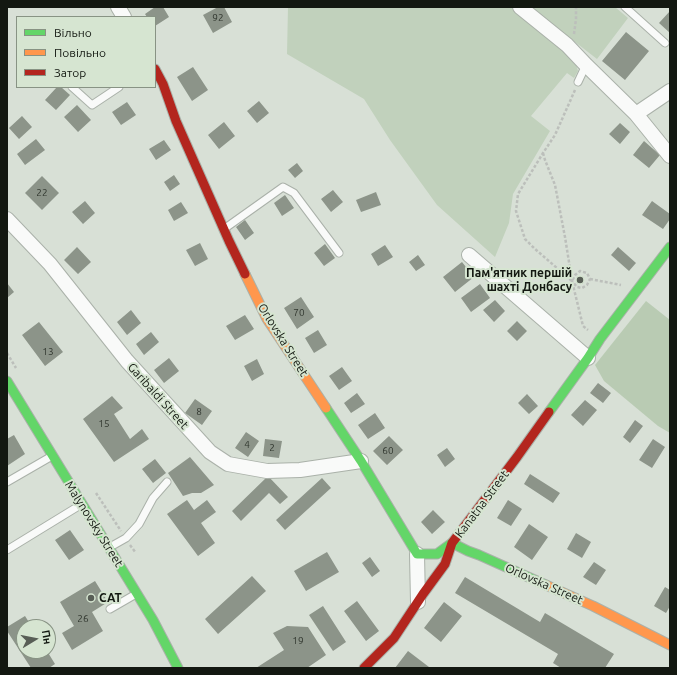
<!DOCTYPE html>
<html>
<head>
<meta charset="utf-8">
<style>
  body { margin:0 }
  #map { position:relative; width:677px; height:675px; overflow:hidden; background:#d8e0d6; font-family:Ubuntu,sans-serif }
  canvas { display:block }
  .frame { position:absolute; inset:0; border:8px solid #131811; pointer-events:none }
  .legend { position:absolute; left:16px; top:16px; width:140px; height:72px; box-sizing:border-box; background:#d6e5d1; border:1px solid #889384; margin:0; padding:5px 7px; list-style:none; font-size:12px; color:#131811 }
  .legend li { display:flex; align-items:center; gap:8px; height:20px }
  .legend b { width:20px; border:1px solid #889384 }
  .north { position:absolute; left:16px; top:619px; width:40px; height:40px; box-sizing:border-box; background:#d6e5d1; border:1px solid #889384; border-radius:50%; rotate:80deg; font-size:11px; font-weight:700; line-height:16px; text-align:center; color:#131811 }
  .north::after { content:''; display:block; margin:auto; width:14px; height:18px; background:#585e56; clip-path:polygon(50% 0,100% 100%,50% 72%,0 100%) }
</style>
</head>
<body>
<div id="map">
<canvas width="677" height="675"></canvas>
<div class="frame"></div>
<ul class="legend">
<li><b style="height:5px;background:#63d668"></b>Вільно</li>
<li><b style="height:5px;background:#ff974d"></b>Повільно</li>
<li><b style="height:5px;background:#b3261e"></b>Затор</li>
</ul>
<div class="north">Пн</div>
</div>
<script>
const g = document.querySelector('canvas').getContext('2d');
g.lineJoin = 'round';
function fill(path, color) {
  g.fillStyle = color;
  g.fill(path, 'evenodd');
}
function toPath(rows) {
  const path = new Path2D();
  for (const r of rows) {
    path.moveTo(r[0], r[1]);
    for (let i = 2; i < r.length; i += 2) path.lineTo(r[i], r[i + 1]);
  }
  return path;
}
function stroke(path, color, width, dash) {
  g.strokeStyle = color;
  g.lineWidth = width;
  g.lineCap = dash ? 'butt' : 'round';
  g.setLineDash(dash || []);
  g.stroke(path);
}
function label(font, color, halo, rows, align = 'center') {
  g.font = font + ' Ubuntu,sans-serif';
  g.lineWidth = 4;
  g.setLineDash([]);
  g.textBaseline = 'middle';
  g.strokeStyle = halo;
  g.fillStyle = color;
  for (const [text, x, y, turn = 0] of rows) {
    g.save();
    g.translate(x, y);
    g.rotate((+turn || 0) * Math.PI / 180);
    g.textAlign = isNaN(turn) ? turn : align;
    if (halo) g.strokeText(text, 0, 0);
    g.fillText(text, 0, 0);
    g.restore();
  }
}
fill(toPath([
  [288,7,511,7,524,16,574,58,578,71,574,78,567,73,531,116,550,131,513,194,509,223,495,257,437,205,390,140,364,99,287,54],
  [530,7,615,7,628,18,597,59]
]), '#c1d1bc');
fill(toPath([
  [646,301,670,320,670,433,658,426,604,381,595,365]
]), '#b9cbb3');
fill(toPath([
  [155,7,163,7,169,17,155,26,155,17,147,17,145,14],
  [218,7,224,7,232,22,213,33,203,15],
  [670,11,670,33,659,23],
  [626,32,649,51,625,80,602,61],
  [193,67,208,90,192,101,177,77],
  [57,87,61,87,70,95,56,110,45,100],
  [259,101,269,113,257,123,247,111],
  [127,102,136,115,121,125,112,112],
  [77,105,91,120,78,132,64,117],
  [22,116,32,127,19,139,9,128],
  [224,122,235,136,219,149,208,135],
  [620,123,630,132,620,144,609,134],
  [36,139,45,150,25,165,17,154],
  [164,140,171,150,156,160,149,149],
  [644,141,660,155,649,168,633,155],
  [297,163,303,171,295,178,288,170],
  [174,175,180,184,170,191,164,182],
  [42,176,59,193,42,210,25,193],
  [333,190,343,202,331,212,321,199],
  [376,192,381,205,361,212,356,200],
  [285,195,294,208,282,216,274,203],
  [85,201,95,213,83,224,72,212],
  [652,201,670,214,670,219,663,229,642,215],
  [181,202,188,213,174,221,168,210],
  [245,220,254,233,245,240,236,227],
  [200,243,208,259,195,266,186,250],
  [325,244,335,258,324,266,314,253],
  [385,245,393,257,378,266,371,254],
  [77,247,91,262,78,274,64,260],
  [618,247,636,263,629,271,611,255],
  [418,255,425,265,416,271,409,262],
  [462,262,474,277,455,292,443,277],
  [7,283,14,292,7,298],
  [480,284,490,298,471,312,461,298],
  [301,297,314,317,297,329,284,308],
  [495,300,505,311,494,322,483,310],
  [131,310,141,323,127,335,117,322],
  [245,315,254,329,235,340,226,326],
  [517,321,527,331,517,341,507,331],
  [39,322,63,352,45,366,22,335],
  [318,330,327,345,314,353,305,338],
  [151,332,159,342,144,355,136,344],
  [169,358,179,371,164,383,154,370],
  [257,359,264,374,252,381,244,366],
  [342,367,352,381,339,390,329,376],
  [598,383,611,393,603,403,590,393],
  [357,393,365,404,351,413,344,403],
  [527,394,538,406,529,414,518,403],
  [112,396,123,408,114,414,130,439,142,429,149,439,114,462,83,419],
  [195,399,212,411,202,425,185,413],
  [585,400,597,410,583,426,571,415],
  [375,413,385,428,368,439,358,425],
  [635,420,643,426,630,443,623,437],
  [246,432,259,441,248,457,235,448],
  [14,435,25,454,7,466,7,439],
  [389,436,403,450,387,465,373,451],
  [265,439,282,441,279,458,263,456],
  [653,439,665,447,652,468,639,460],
  [447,448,455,459,445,467,437,455],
  [190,457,214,485,201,493,192,493,183,496,168,473],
  [155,459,166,473,153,483,142,469],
  [530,474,560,493,553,503,524,484],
  [268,476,288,497,280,504,269,493,241,521,232,511],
  [322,478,331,488,285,530,276,520],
  [187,500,194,510,207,500,216,512,201,523,215,543,198,556,167,514],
  [508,500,522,509,511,526,497,518],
  [433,510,445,522,432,534,421,522],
  [529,524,548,537,532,560,514,547],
  [70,530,84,550,69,560,55,540],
  [576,533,591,542,582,558,567,549],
  [327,552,339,572,306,591,294,571],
  [370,557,380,571,372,577,362,563],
  [594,562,606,570,596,585,583,577],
  [252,576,266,591,218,634,205,619],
  [465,577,540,622,545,613,614,654,605,668,561,668,553,663,558,654,455,593],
  [95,581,108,602,92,612,103,631,72,650,62,633,74,626,60,602],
  [665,587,670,590,670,606,666,613,654,606],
  [357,601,379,631,366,641,344,611],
  [444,602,462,616,441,642,424,628],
  [323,606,346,642,333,651,309,615],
  [25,616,32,627,24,627,24,651,47,651,55,664,49,668,31,668,7,631,7,627],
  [287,626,308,627,326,655,307,668,256,668,284,650,273,633],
  [408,651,429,667,428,668,395,668]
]), '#8c9489');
const lane = toPath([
  [625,7,665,43],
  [578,82,586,65],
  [72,87,92,105,119,87],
  [224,229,283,187,294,193,339,253],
  [7,482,52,456],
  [110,547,126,538,139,524,153,498,167,482],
  [7,550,82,504],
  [110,609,136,594]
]);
const street = toPath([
  [118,7,124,17],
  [520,7,567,45,586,65,636,114],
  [670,91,636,114,670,156],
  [7,219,50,264,127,361,210,452,228,464,267,471,300,470,361,461],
  [469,255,588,358],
  [417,554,418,602]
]);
const fast = toPath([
  [7,381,153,620,178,668],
  [326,408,361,461,417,554,437,554,452,543,468,551,479,555,546,585],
  [549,412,588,358,600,339,670,247]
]);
const slow = toPath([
  [245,274,267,319,326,408],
  [546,585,593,606,670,645]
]);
const jam = toPath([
  [155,69,163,84,176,121,229,241,245,274],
  [364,668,394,638,423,594,445,564,452,543,517,457,549,412]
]);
stroke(lane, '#aab1a9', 9);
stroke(street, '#aab1a9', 16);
stroke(fast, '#aab1a9', 11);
stroke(slow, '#aab1a9', 11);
stroke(jam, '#aab1a9', 11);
stroke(toPath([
  [574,34,576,19,576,7],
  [575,90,555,135,543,153,518,194,516,211,525,239,535,249,572,281,583,326,588,330],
  [543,153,545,160,555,185,565,237,572,281,577,287,582,288,587,285,590,279,587,273,580,271,575,275,572,281],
  [590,279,621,285],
  [7,353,16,368],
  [96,493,121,531],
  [130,545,136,553]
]), '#bcbfbb', 2.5, [3, 2]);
stroke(lane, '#f9faf9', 7);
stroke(street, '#f9faf9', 14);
stroke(fast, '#63d668', 9);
stroke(slow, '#ff974d', 9);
stroke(jam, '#b3261e', 9);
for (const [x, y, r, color] of [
  [580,280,4,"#585e56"],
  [91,598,4,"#585e56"]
]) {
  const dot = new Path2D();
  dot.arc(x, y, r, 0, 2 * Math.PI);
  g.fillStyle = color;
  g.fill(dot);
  stroke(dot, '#d6e5d1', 1.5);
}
label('10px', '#31372f', null, [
  ["92",218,18],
  ["22",42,193],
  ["70",299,313],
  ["13",48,352],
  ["8",199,412],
  ["15",104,424],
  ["4",247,445],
  ["2",272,448],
  ["60",388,451],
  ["26",83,619],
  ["19",298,641]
]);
label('bold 12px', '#131811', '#d6e5d1', [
  ["Пам'ятник першій",572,273],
  ["шахті Донбасу",572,287],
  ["САТ",99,598,"left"]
], 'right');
label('12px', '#131811', '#d6e5d1', [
  ["Orlovska Street",283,340,58],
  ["Garibaldi Street",158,396,48],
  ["Kanatna Street",482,504,-53],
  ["Malynovsky Street",94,524,58],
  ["Orlovska Street",544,584,24]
]);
</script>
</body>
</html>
